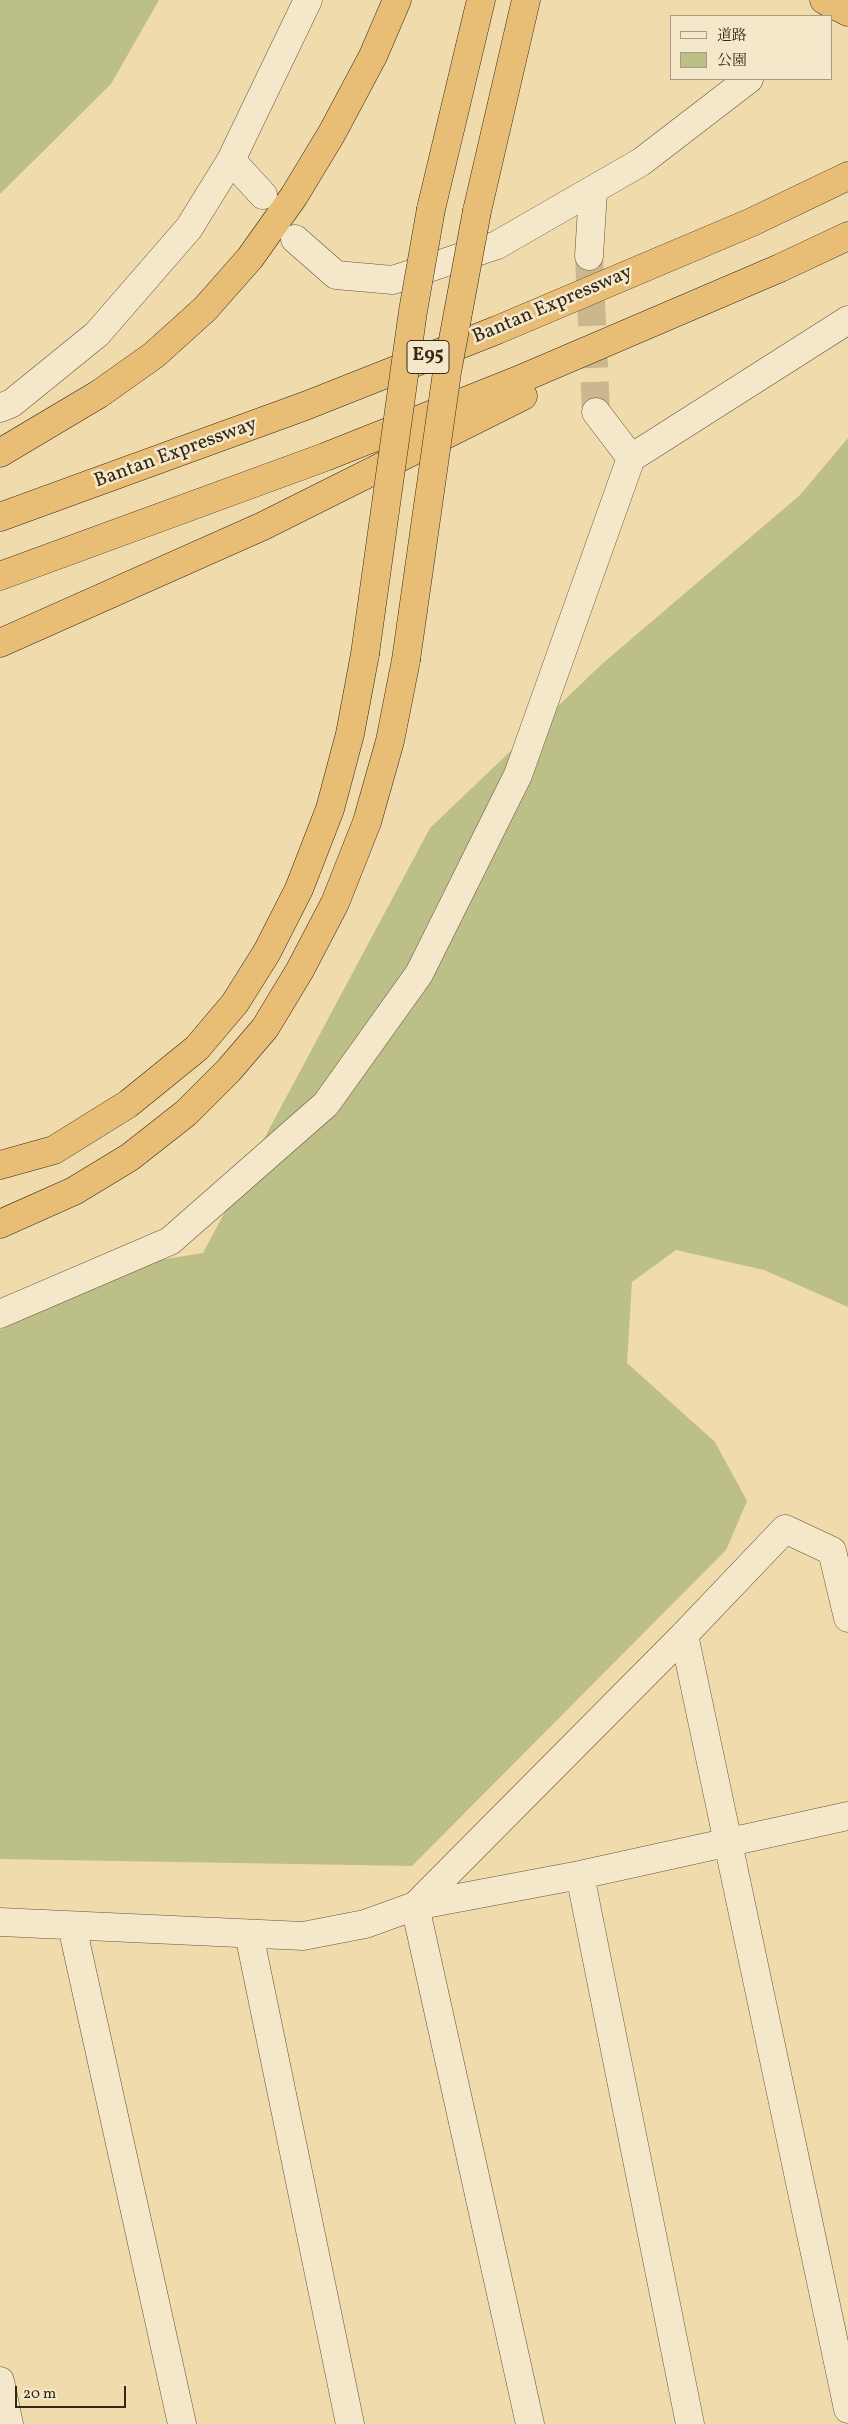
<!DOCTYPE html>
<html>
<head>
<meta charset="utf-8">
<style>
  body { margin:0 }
  #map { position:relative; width:848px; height:2424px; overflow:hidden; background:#f0dbad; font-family:Vollkorn,"Noto Serif JP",serif }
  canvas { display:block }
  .legend { position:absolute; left:670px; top:15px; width:162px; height:65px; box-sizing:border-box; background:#f5e8ca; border:1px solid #a89b83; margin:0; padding:6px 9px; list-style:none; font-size:15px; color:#352718 }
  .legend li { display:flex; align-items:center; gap:10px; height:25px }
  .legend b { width:25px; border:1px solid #a89b83 }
  .scale { position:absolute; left:15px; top:2386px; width:111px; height:22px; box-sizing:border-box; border:2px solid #352718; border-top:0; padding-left:6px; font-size:15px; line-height:18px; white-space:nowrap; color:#352718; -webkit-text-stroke:4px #f5e8ca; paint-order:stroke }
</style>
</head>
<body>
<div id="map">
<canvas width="848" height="2424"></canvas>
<ul class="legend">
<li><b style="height:6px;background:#f5e8ca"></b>道路</li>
<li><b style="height:14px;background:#bcbf88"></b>公園</li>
</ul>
<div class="scale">20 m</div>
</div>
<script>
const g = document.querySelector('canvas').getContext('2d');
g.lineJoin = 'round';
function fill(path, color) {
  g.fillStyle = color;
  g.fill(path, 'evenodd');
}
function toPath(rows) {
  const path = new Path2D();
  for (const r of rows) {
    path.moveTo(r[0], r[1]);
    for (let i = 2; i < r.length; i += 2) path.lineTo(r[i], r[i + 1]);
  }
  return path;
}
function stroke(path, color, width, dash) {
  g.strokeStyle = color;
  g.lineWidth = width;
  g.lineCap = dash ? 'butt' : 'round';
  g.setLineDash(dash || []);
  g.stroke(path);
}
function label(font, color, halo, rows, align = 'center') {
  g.font = font + ' Vollkorn,serif';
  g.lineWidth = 5;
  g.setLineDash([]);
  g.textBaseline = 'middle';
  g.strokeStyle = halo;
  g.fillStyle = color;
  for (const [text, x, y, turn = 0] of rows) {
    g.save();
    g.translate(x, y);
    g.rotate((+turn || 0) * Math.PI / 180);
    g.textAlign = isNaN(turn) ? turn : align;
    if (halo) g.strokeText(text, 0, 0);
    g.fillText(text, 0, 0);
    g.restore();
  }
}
fill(toPath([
  [0,0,159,0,111,84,0,194],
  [848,438,848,1307,764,1270,676,1250,632,1282,627,1363,715,1442,747,1501,726,1550,412,1866,0,1859,0,1330,71,1296,85,1272,203,1253,430,828,602,664,800,495]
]), '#bcbf88');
stroke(toPath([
  [589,256,596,412]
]), '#cbb78f', 28, [28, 14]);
const minor = toPath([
  [231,160,263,195],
  [295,239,336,275,393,280,497,245,641,162,749,79],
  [589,256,593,191],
  [0,408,12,403,97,334,189,228,231,160,308,0],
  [596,412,631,458],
  [0,1314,170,1241,326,1104,419,974,518,775,631,458,848,320],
  [684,1635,848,2409],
  [580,1875,690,2424],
  [0,1922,303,1936,365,1924,415,1906,684,1635,785,1529,832,1551,848,1618],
  [72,1926,182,2424],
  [249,1934,350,2424],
  [0,2381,9,2424],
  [530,2424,415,1906,580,1875,848,1816]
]);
const highway = toPath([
  [824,0,848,12],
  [431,209,481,0],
  [477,211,526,0],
  [0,453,99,394,154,355,205,309,250,258,294,196,332,133,373,56,397,0],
  [0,517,305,406,497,330,752,222,848,176],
  [0,576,325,457,516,381,780,268,848,236],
  [0,643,263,526,523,396],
  [0,1165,54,1150,128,1104,197,1048,235,1003,267,952,299,889,330,809,350,734,365,654],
  [0,1224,74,1191,130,1157,186,1113,229,1070,265,1028,300,970,335,903,367,822,390,741,406,660]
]);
stroke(minor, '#64543d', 29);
stroke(highway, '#352718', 29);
stroke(minor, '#f5e8ca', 28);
stroke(highway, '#e8be76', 28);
const highwayBridge = toPath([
  [365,654,413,311,431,209],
  [406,660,447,372,477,211]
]);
stroke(highwayBridge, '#352718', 29, []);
stroke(highwayBridge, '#e8be76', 28);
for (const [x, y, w] of [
  [428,357,42]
]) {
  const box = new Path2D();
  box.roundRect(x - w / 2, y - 16.5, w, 33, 4);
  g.fillStyle = '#f5e8ca';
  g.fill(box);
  stroke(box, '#352718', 1);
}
label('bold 19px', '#352718', null, [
  ["E95",428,357]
]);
label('20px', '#352718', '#f5e8ca', [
  ["Bantan Expressway",553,306,-23],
  ["Bantan Expressway",176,454,-20]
]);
</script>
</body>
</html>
